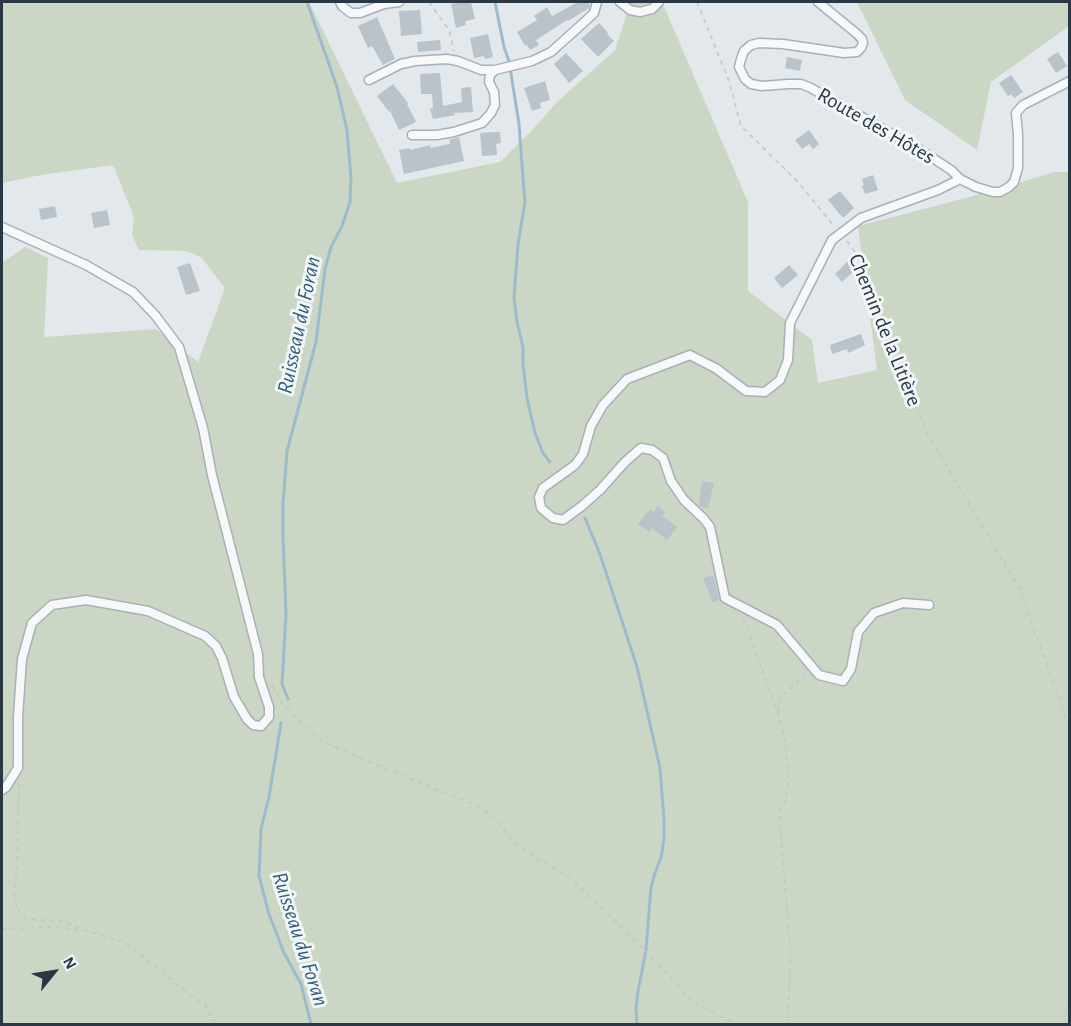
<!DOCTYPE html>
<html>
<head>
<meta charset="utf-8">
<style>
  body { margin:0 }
  #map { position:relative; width:1071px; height:1026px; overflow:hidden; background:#e3e8ec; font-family:"Alegreya Sans",sans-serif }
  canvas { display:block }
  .frame { position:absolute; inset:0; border:3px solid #2a3845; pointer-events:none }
  .north { position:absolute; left:24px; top:942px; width:60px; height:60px; -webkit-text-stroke:4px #f3f6f9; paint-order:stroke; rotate:60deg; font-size:16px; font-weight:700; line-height:24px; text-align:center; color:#2a3845 }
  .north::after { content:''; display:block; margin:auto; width:21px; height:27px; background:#2a3845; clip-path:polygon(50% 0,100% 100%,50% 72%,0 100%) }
</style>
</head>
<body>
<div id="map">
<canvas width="1071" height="1026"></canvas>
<div class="frame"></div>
<div class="north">N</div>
</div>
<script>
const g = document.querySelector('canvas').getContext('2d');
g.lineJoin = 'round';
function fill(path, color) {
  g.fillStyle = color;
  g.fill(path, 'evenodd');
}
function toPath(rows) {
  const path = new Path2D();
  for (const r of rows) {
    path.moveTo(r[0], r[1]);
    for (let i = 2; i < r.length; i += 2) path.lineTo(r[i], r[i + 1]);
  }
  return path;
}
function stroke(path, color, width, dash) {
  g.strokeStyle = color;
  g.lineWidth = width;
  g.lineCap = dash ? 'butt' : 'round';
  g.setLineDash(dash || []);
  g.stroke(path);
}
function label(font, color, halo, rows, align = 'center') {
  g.font = font + ' "Alegreya Sans",sans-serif';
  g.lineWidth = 6;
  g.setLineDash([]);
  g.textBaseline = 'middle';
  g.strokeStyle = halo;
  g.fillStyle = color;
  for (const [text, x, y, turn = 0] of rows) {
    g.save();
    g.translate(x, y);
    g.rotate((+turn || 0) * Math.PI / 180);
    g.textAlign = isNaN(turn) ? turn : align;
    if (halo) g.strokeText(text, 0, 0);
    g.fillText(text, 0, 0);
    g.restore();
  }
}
fill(toPath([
  [2,2,309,2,397,183,500,162,536,126,555,104,615,50,631,2,662,2,748,202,748,291,812,340,818,383,877,370,858,226,966,198,1055,172,1069,172,1069,1024,2,1024,2,263,25,247,48,258,44,337,156,329,198,362,225,288,201,257,186,251,139,250,132,235,134,217,113,165,41,175,2,183],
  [857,2,1069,2,1069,26,991,82,977,150,905,100]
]), '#cbd6c4');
stroke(toPath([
  [495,2,504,47,509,61,519,124,522,165,525,202,518,244,514,297,517,322,523,347,523,364,527,398,535,433,543,453,550,462],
  [585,518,600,554,637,667,660,768,664,820,664,839,661,858,655,873,651,887,646,950,638,991,636,1009,637,1024],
  [288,699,282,684,286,614,283,537,283,504,287,451,316,342,325,269,331,247,342,226,350,202,351,178,347,130,337,87,307,2],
  [281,723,269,797,261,829,259,876,269,914,284,953,301,984,311,1024]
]), '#9ebbcc', 3);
fill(toPath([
  [461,2,471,2,475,19,465,21,466,25,456,28,451,4],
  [578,2,587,2,590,5,589,8,568,21,567,20,536,40,539,45,530,50,527,45,525,46,517,32,537,20,534,16,547,7,552,16],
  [420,10,422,34,401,36,399,11],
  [377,17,395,59,383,65,372,46,368,48,358,26],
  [599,23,608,33,607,34,614,41,598,57,581,39],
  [488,34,493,57,485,59,484,56,474,58,470,38],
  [440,40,441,50,418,52,417,42],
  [1058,52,1067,66,1056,73,1047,59],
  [566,53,583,71,569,83,554,64],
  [787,57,802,60,800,71,785,68],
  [440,73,443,106,462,102,461,88,471,87,473,112,454,113,455,115,433,119,430,109,433,108,432,94,421,94,420,74],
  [1011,75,1023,92,1014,98,1011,94,1008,96,999,83],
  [545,81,550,100,540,103,541,108,532,111,524,88],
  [393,84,408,103,407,104,416,122,399,130,390,111,389,112,377,96],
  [809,130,819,144,813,149,809,144,802,149,795,140],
  [495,132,500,132,501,143,496,144,497,155,482,156,480,133],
  [459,137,464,161,404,174,399,150,410,148,410,150,430,145,430,148,450,144,449,140],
  [873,175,878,190,865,194,862,186,864,185,862,179],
  [840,191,854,208,843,218,828,200],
  [55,206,57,217,41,220,39,209],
  [107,210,110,225,94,228,91,213],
  [850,259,858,267,842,282,835,274],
  [190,263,200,291,186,295,177,267],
  [789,265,798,275,782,288,774,278],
  [861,334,865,345,848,353,847,349,832,354,830,345],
  [702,481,714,483,708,508,701,507,699,505],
  [658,506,665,512,662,516,677,527,667,540,652,528,649,532,638,524,650,509,654,512],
  [713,576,719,600,713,603,703,578]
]), '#bac2ca');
const minor = toPath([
  [340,2,342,6,351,13,360,13,384,4,399,2],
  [620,2,630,10,640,12,652,9,659,2],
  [818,2,856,33,862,39,863,43,861,48,857,52,844,53,783,44,759,43,751,45,744,51,741,59,739,67,745,79,751,84,762,86,788,84,801,84,811,88,922,151,951,170,960,179,976,187,993,192,1000,192,1009,187,1014,182,1018,168,1018,134,1016,113,1023,105,1070,81],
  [369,80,401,64,415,61,447,59,458,61,481,70,495,70,532,61,551,52,581,25,594,13,597,2],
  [412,135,437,135,454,132,482,123,491,113,495,105,494,92,489,82,490,75,495,70],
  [2,227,86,265,133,292,155,315,179,347,203,428,212,475,258,654,259,677,269,707,269,717,261,726,253,725,247,719,234,697,222,658,216,646,205,636,148,611,86,600,52,605,32,623,22,659,18,717,18,768,6,787,2,790],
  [929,605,903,603,874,613,858,632,851,669,843,681,819,675,777,625,725,598,710,527,704,519,684,500,671,481,663,458,652,450,641,448,625,462,600,490,582,506,563,520,553,518,541,508,539,497,543,488,575,465,583,454,591,426,603,405,627,379,690,355,717,369,746,391,765,392,780,380,788,360,790,323,832,240,861,218,938,190,960,179]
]);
stroke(minor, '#a8b0b7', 11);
stroke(toPath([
  [429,2,449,30,454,51],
  [697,2,729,81,741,126,797,181,834,226],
  [847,241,855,252,870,282,925,429,1020,590,1070,728],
  [743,619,748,630,778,713,784,736,787,762,788,785,785,803,779,810,790,947,790,966,788,1024],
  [272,685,283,705,322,741,374,764,478,806,496,819,510,838,536,858,568,876,636,941,692,1001,735,1024],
  [778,712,781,697,805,674],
  [19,784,17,867,14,891,17,908,21,915,27,919,59,921,68,923,84,930,124,942,189,994,205,1005,216,1024],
  [2,929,50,927,81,930],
  [1065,1024,1070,985]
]), '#c1c6cb', 1.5, [4.5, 4.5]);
stroke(minor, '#f6f8fa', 8);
label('21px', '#2a3845', '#f3f6f9', [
  ["Route des Hôtes",876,126,30],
  ["Chemin de la Litière",885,330,68]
]);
label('italic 22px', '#335e7a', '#f3f6f9', [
  ["Ruisseau du Foran",299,325,-78],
  ["Ruisseau du Foran",300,939,72]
]);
</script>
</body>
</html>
